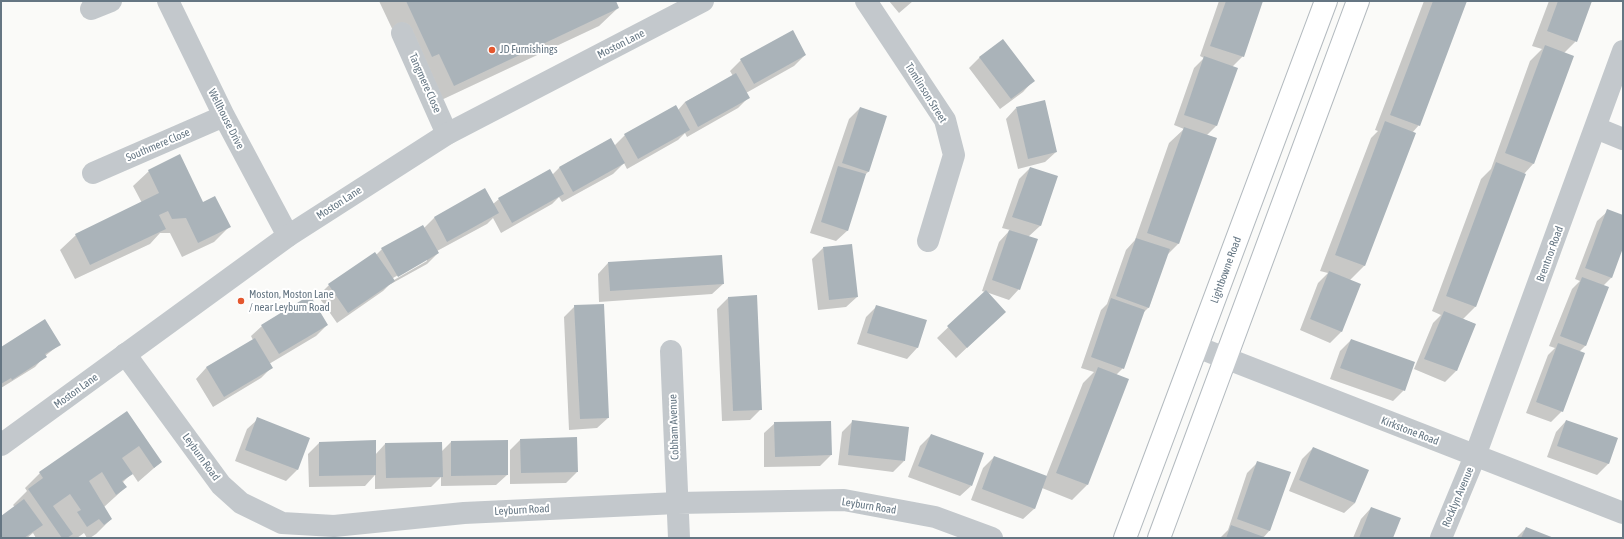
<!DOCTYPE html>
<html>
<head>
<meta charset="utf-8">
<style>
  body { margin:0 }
  #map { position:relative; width:1624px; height:539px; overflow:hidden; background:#fafaf8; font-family:"Asap Condensed",sans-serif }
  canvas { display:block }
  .frame { position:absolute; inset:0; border:2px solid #657683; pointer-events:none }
</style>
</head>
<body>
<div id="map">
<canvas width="1624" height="539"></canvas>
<div class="frame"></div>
</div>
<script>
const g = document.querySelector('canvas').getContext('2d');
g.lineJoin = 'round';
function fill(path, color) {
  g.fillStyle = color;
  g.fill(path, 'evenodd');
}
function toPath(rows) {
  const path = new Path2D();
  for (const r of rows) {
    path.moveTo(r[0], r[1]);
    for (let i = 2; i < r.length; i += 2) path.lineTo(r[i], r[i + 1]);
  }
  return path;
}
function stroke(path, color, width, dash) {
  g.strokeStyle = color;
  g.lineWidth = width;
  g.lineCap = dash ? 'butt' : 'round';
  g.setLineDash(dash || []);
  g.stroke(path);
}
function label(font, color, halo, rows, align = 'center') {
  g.font = font + ' "Asap Condensed",sans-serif';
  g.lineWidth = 4;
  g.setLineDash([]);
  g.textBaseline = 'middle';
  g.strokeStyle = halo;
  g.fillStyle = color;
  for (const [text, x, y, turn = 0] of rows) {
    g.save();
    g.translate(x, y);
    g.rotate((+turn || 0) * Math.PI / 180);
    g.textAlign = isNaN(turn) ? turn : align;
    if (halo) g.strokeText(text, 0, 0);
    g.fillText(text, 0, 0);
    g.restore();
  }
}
fill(toPath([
  [379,1,614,1,618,8,599,26,435,103,414,75],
  [889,1,913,1,899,13],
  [1219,1,1262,1,1243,56,1232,67,1216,126,1207,135,1215,138,1178,244,1166,256,1149,307,1142,314,1123,368,1116,375,1087,485,1072,500,1042,488,1034,509,1023,519,971,500,983,468,994,457,1046,477,1083,383,1094,372,1081,368,1101,310,1107,304,1126,250,1135,240,1169,143,1184,129,1174,125,1194,68,1204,58,1200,56],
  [1424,1,1466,1,1419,125,1412,133,1414,134,1364,266,1350,280,1360,285,1341,332,1330,343,1300,330,1318,283,1328,273,1320,271,1371,138,1378,131,1375,130],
  [1549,1,1591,1,1576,41,1564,53,1533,164,1524,174,1525,174,1475,307,1463,319,1475,324,1456,371,1445,382,1414,369,1433,323,1441,315,1432,311,1481,179,1491,169,1530,61,1542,49,1532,46],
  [805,55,794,66,746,93,749,97,738,108,687,137,685,133,678,140,627,169,624,163,613,174,562,202,559,197,552,204,501,233,493,218,487,224,437,251,438,253,427,264,389,285,383,291,337,323,318,296,329,285,376,255,382,249,424,228,434,218,485,190,493,204,499,199,552,175,559,168,611,139,614,146,625,135,678,110,685,102,733,76,730,71,741,60],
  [427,259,427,261,394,280,393,278],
  [980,57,1033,81,1023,92,1000,109,969,68],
  [860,108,868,172,864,176,847,231,836,241,810,233,849,119],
  [1016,108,1056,152,1045,162,1018,169,1006,119],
  [1030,168,1057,177,1040,226,1028,237,1019,289,1009,300,986,292,994,322,956,358,937,338,985,292,982,291,999,242,1010,230,1002,228,1019,179],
  [149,171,203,203,229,227,214,242,182,257,170,233,160,233,150,244,75,279,60,250,76,235,142,203,133,186],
  [1608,211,1623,216,1623,246,1611,278,1603,286,1586,345,1579,352,1562,411,1551,422,1526,413,1548,355,1555,348,1549,346,1572,289,1580,281,1575,279,1597,221],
  [823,248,857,297,846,307,818,310,812,259],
  [608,263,723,284,712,294,599,302,598,274],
  [756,297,761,409,750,420,722,421,717,309,728,298],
  [575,306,608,418,597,428,569,430,564,317],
  [877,306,926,321,917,348,907,359,857,344,866,317],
  [327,325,316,336,269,364,271,368,261,378,213,407,196,379,206,368,253,340,251,336,262,326],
  [1351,340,1404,390,1393,401,1330,379,1340,351],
  [59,345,45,356,35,367,1,388,1,348],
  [127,412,161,462,138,482,132,473,123,482,126,487,104,507,111,519,96,534,90,538,87,538,84,533,77,538,36,538,33,533,27,538,1,538,1,517,15,507,13,505,27,491,25,488,40,473],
  [258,419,309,438,297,470,286,481,235,461,247,429],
  [853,421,904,461,893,472,838,465,842,432],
  [1566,421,1617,438,1608,464,1597,475,1547,457,1556,432],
  [775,423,831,455,820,466,764,467,764,433],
  [931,435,971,486,960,496,908,477,920,446],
  [520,440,577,472,566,483,510,484,510,450],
  [507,441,507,475,496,485,441,486,441,477,431,487,375,489,375,475,365,486,309,487,308,454,319,443,375,455,385,444,441,452,451,442],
  [1313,448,1355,503,1344,513,1289,491,1302,459],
  [1258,462,1270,530,1263,538,1220,538,1228,530,1247,473],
  [1371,508,1392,538,1353,538,1361,519],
  [1526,528,1551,538,1516,538]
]), '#0003');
fill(toPath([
  [406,1,616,1,619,8,454,86,439,54,432,57],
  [1226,1,1263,1,1244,57,1210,46],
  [1433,1,1467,1,1420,126,1390,115],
  [1558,1,1592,1,1577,42,1547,31],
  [793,30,806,55,754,84,740,59],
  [1003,39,1035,81,1011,99,979,57],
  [1545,45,1574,56,1534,164,1505,153],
  [1204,56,1238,68,1217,126,1184,115],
  [736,73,750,98,698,127,685,102],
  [1045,100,1057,152,1028,159,1016,107],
  [676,105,690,130,638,159,624,134],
  [860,107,887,116,869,172,842,163],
  [1385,121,1416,133,1365,266,1335,255],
  [1184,127,1217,138,1179,244,1147,233],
  [611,138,625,163,573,192,559,167],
  [180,154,203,202,215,196,231,227,198,243,186,218,172,219,168,211,159,215,166,229,90,265,75,234,159,193,148,170],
  [1496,162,1526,174,1476,307,1446,296],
  [838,166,866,174,848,231,821,222],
  [1030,167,1058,176,1041,226,1012,217],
  [550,169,564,194,512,223,498,198],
  [485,188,499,213,447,242,434,217],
  [1607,209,1623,215,1623,248,1612,278,1585,268],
  [423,225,439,253,398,277,381,248],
  [1009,230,1038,239,1020,290,992,280],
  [1136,238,1170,249,1149,308,1116,296],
  [852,244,858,297,829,300,823,247],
  [375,252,395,281,348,313,328,284],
  [722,255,724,284,610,291,608,262],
  [1329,271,1361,284,1342,332,1310,319],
  [1582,277,1609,287,1586,346,1560,336],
  [986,290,1006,312,967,348,947,326],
  [310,295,328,325,279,354,261,325],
  [757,295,762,410,733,411,728,297],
  [1111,298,1145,310,1124,369,1091,357],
  [604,304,609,418,580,419,574,305],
  [876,305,927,320,918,348,867,333],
  [1444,311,1476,324,1457,371,1424,359],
  [45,319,61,345,45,354,47,357,12,380,11,378,1,384,1,347],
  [255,338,273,368,224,397,206,367],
  [1351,339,1415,362,1405,391,1340,368],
  [1558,343,1585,353,1563,412,1536,402],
  [1098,367,1129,379,1088,485,1056,473],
  [127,411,162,462,154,468,139,446,122,458,133,474,122,481,127,487,116,495,102,472,89,481,112,519,104,525,99,519,87,527,77,512,81,510,70,494,53,506,73,534,67,538,62,538,28,489,43,478,39,472],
  [257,417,310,438,298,470,245,450],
  [852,420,909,427,905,461,848,455],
  [1566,420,1618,438,1609,464,1557,446],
  [831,421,832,455,775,457,774,422],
  [931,434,984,453,972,486,918,466],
  [577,437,578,472,521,473,520,439],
  [376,440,376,475,319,476,319,442],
  [508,440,508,475,451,476,451,441],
  [442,442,443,477,386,478,385,443],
  [1313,447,1369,470,1355,503,1299,480],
  [994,456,1047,476,1035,509,982,489],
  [1257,461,1291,472,1270,531,1237,519],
  [24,499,43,525,24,538,1,538,1,516],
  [1371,507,1401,518,1393,538,1359,538],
  [1231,525,1264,537,1264,538,1226,538],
  [1526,527,1554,538,1521,538]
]), '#aab3b9');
const secondary = toPath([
  [1125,538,1326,1],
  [1159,538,1358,1]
]);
stroke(secondary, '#b3babf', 24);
stroke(toPath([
  [168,1,224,116,288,236],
  [866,1,945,120,954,155,928,241],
  [91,9,111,1],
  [402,33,447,134],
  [1596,128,1623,139],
  [93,173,224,116],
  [1197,347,1623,513],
  [671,351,679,538],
  [125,354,221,485,241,503,282,523,334,526,464,513,677,503,844,500,935,517,992,538],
  [1441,538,1475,456,1623,51]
]), '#c3c8cc', 22);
stroke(toPath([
  [1,445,288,236,447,134,703,1]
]), '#c3c8cc', 22);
stroke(secondary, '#fff', 22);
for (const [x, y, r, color] of [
  [492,50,4,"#e4572e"],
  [241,301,4,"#e4572e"]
]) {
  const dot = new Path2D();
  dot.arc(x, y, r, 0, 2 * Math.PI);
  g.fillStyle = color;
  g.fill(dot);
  stroke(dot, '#fff', 1.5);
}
label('11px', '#657683', '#fff', [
  ["Moston Lane",621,44,-27],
  ["Tangmere Close",425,83,66],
  ["Tomlinson Street",926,93,58],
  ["Wellhouse Drive",226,119,63],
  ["Southmere Close",158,145,-23],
  ["Moston Lane",339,203,-33],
  ["Brentnor Road",1550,254,-70],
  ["Lightbowne Road",1226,270,-70],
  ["Moston Lane",76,391,-36],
  ["Cobham Avenue",674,427,-92],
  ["Kirkstone Road",1410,431,21],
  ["Leyburn Road",201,457,54],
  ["Rocklyn Avenue",1458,497,-67],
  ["Leyburn Road",869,506,9],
  ["Leyburn Road",522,510,-3]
]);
label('11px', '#657683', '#fff', [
  ["JD Furnishings",500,50],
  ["Moston, Moston Lane",249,295],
  ["/ near Leyburn Road",249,308]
], 'left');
</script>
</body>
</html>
